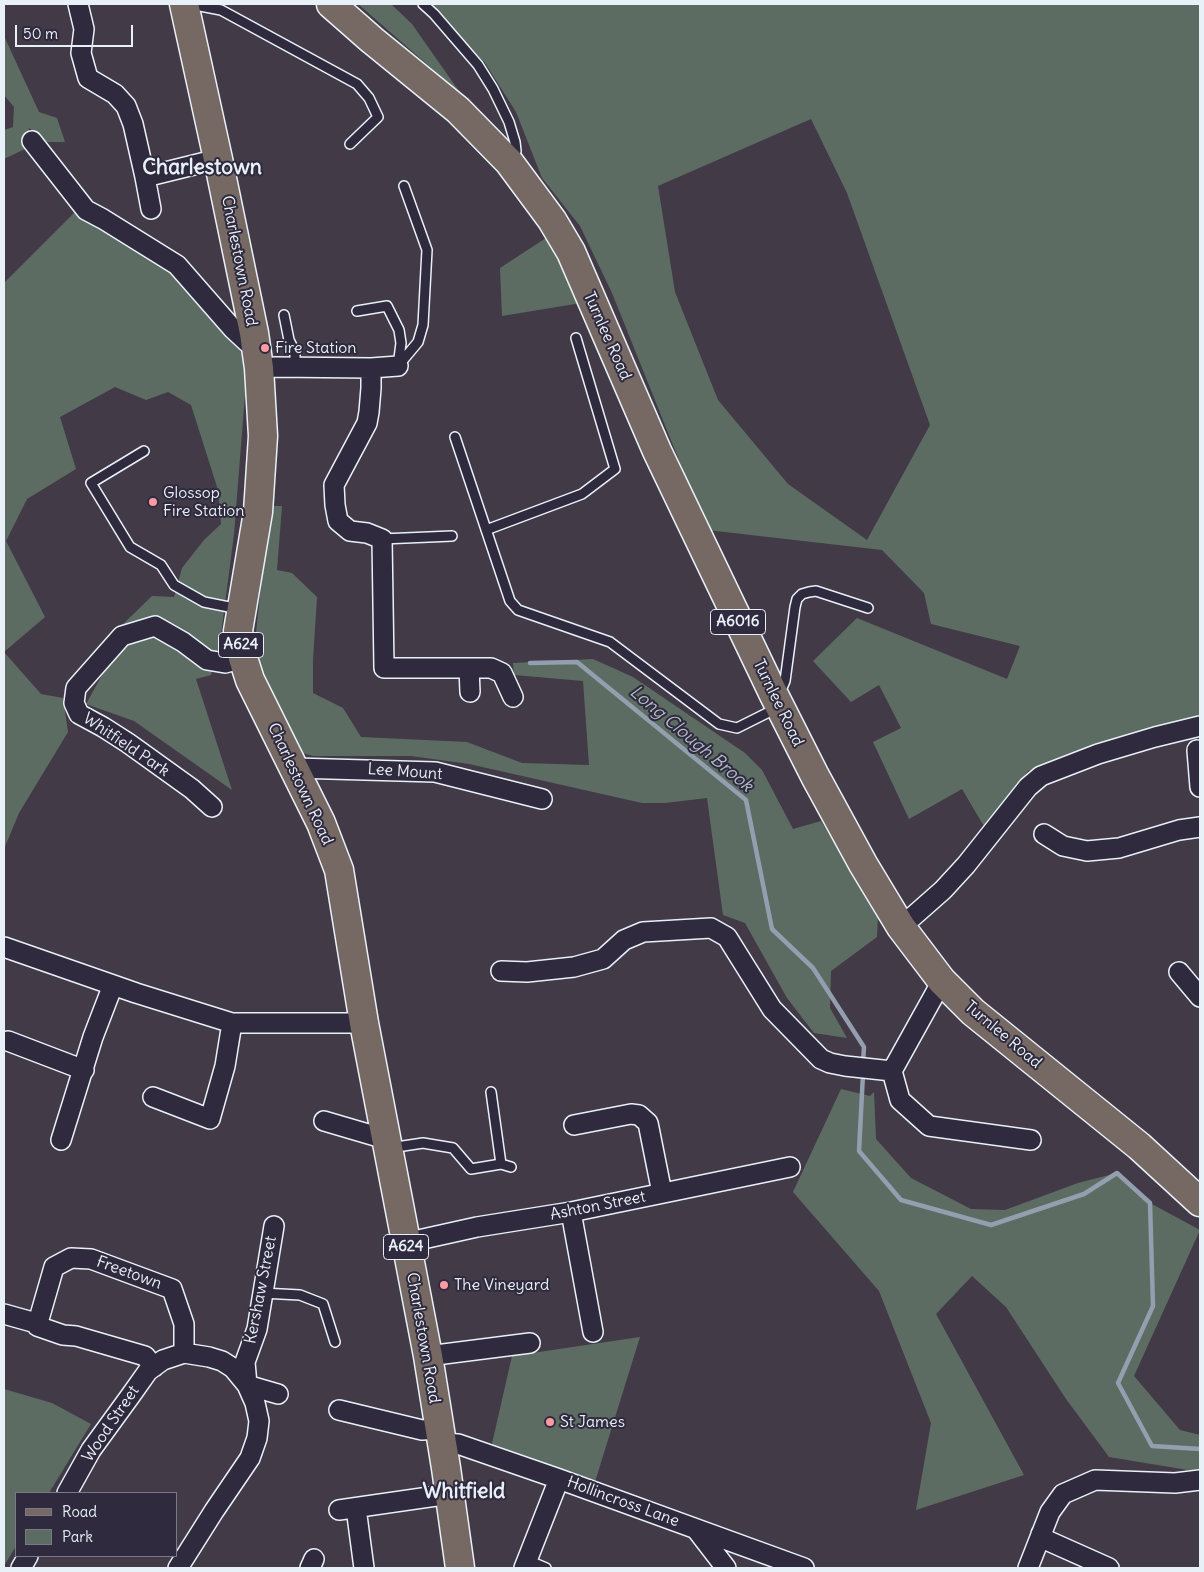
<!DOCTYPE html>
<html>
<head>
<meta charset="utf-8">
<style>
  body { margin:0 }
  #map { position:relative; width:1204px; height:1572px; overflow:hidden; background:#433a48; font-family:Delius,sans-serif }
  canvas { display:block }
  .frame { position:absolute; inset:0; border:5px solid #e8f1f8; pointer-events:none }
  .legend { position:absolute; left:15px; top:1492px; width:162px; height:65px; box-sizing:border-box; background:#2f2a3d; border:1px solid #797a88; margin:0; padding:6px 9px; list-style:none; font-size:15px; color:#e8f1f8 }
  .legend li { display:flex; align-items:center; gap:10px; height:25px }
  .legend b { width:25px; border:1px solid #797a88 }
  .scale { position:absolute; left:15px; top:25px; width:118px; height:22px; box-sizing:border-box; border:2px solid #e8f1f8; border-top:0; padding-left:6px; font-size:15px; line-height:18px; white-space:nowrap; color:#e8f1f8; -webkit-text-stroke:4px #2f2a3d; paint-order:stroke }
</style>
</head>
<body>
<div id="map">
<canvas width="1204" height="1572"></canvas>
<div class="frame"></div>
<ul class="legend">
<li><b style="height:6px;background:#766964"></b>Road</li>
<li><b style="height:14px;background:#5d6c62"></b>Park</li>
</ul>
<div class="scale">50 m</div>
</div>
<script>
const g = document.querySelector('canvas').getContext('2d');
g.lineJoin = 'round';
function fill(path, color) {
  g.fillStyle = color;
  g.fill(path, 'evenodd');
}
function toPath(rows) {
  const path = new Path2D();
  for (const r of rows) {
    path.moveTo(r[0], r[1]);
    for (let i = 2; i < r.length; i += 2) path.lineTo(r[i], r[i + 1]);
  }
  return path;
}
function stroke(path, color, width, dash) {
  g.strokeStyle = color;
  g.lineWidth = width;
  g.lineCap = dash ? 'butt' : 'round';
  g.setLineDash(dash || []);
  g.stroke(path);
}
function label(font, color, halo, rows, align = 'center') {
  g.font = font + ' Delius,sans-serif';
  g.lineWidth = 4;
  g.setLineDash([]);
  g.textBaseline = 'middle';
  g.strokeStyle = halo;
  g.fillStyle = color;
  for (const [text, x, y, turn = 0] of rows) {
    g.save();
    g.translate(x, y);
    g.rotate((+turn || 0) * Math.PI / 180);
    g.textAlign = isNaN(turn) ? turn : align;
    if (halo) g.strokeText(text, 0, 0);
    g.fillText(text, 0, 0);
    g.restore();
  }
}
fill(toPath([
  [358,4,391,4,412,24,461,94],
  [428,4,1200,4,1200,715,1124,736,1028,771,985,828,962,789,909,819,873,742,901,728,879,685,851,702,813,661,857,618,1007,679,1020,646,931,624,924,593,882,550,707,530,612,293,580,226,542,178,516,112,485,63],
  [811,119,847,193,930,425,867,540,788,484,718,400,675,292,658,186],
  [4,36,39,112,57,118,65,142,47,142,29,128,27,148,4,159,4,130,13,127,14,107,4,95],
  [77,210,179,274,241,342,246,382,234,534,220,642,211,675,196,679,232,790,134,721,86,704,111,659,119,628,152,596,174,597,182,568,204,540,221,524,218,490,191,405,168,392,146,400,115,387,60,417,76,469,27,499,6,541,45,617,4,652,41,694,63,698,68,732,19,813,4,849,4,283],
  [549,236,581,303,502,316,500,268],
  [272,506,282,506,277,570,292,573,317,597,313,660,313,693,343,708,361,737,467,742,522,763,589,765,583,681,514,675,513,663,593,659,633,677,745,753,762,770,793,829,821,821,878,915,877,937,831,971,830,1008,847,1038,814,1033,787,998,745,923,723,915,707,798,665,803,642,803,469,764,411,756,313,756,299,752,274,702,259,663,256,633,267,529],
  [841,1089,870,1096,874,1092,876,1139,911,1178,971,1209,1005,1210,1078,1183,1117,1173,1150,1203,1200,1230,1134,1376,1180,1430,1200,1435,1200,1472,1109,1457,1066,1399,1006,1307,972,1276,936,1314,1024,1475,916,1510,931,1423,879,1291,793,1192],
  [640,1337,594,1485,491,1448,512,1356],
  [4,1389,52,1403,91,1424,49,1493,16,1493,16,1546,4,1566]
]), '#5d6c62');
stroke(toPath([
  [530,663,577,662,746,800,772,929,813,968,864,1047,863,1063],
  [863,1074,859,1151,901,1200,991,1225,1084,1194,1117,1173,1150,1203,1153,1306,1118,1383,1152,1446,1200,1449]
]), '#939eaf', 4.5);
const lane = toPath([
  [190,4,221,10,357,84,369,98,378,117,350,144],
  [423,4,434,14,478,65,493,89,509,122,515,142,516,151,512,158],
  [357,311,387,306,399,330,401,343,398,366],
  [284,315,289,340,295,352,295,367],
  [398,366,418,342,423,325,427,250,404,186],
  [455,437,510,601,518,610,610,642,719,724,737,728,777,708],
  [144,451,91,483,130,547,161,565,174,585,204,602,239,609],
  [486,530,582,494,615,469,576,338],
  [382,539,452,536],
  [778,692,781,690,785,681,795,607,797,599,802,594,809,592,816,591,868,608],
  [491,1092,501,1164],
  [390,1148,423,1143,453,1148,471,1169,501,1164,511,1167],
  [262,1293,300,1295,323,1304,335,1342],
  [527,1560,546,1568]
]);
const street = toPath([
  [78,4,84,29,81,53,88,78,115,94,126,106,133,124,145,177,218,159],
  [32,141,86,210,103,219,177,265,233,329,247,342,255,344],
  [145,177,151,209],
  [259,368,276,367,371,368,398,366],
  [371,368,371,388,369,412,367,423,334,485,335,505,338,521,350,531,367,533,382,539,384,668,491,668,502,673,513,697],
  [469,668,470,692],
  [1197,750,1200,787],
  [295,768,435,772,542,799],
  [212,807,192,789,128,743,103,727,79,714,74,703,76,688,122,636,155,626,183,642,207,660,225,663,243,658],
  [1044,834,1063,846,1087,851,1119,848,1179,830,1200,827],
  [901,927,943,890,966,865,1028,787,1041,776,1098,754,1155,737,1200,726],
  [4,947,136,993,232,1023,364,1023],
  [501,971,527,972,574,967,603,959,624,940,643,932,711,928,727,937,772,1009,821,1059,830,1063,845,1066,892,1071,942,981],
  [1179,972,1200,997],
  [8,1041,84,1070],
  [892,1071,900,1100,929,1126,1031,1140],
  [153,1097,210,1119,225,1066,232,1023],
  [324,1121,375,1136,386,1135],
  [574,1125,631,1114,639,1115,648,1123,662,1193],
  [61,1140,93,1037,113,985],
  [571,1212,593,1332],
  [405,1243,477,1227,571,1212,790,1167],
  [4,1314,36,1323],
  [428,1356,530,1343],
  [154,1367,145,1356,76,1336,63,1335,37,1326,54,1267,71,1258,91,1259,172,1289,184,1324,184,1353],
  [339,1410,422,1430,439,1429],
  [441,1443,458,1444,559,1479,804,1568],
  [67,1493,91,1450,131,1395,148,1371,163,1360,184,1353,209,1357,222,1361,233,1368,247,1385,278,1394],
  [356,1508,364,1568],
  [339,1510,450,1494],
  [696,1529,726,1568],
  [1041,1534,1044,1539,1109,1568],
  [21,1568,28,1556],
  [178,1568,214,1511,250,1458,257,1438,259,1421,255,1403,247,1385,245,1362,257,1329,274,1226],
  [310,1568,314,1559],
  [524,1568,559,1479],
  [1028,1568,1050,1512,1063,1494,1095,1480,1175,1483,1200,1480]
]);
const primary = toPath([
  [184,4,218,159,254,333,259,368,263,436,258,512,238,631,243,658,250,680,321,823,339,870,364,1023,428,1356,446,1468,460,1568],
  [331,4,372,40,458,110,509,162,552,220,571,252,657,451,774,695,815,776,863,864,901,927,942,981,973,1012,1139,1146,1200,1202]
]);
stroke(lane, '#e8f1f8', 12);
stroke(street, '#e8f1f8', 22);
stroke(primary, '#e8f1f8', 31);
stroke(lane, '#2f2a3d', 9);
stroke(street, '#2f2a3d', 19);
stroke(primary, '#766964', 28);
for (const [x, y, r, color] of [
  [265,348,5,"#ff9aa2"],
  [153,502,5,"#ff9aa2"],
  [444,1285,5,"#ff9aa2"],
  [550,1422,5,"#ff9aa2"]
]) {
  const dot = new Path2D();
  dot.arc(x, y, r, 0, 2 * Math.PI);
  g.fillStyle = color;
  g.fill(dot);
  stroke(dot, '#2f2a3d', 2);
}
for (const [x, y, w] of [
  [738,622,55],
  [241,645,45],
  [406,1247,45]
]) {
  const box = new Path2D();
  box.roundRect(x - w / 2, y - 12.5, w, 25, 4);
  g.fillStyle = '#2f2a3d';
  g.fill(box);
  stroke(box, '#e8f1f8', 1);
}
label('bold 15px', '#e8f1f8', null, [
  ["A6016",738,622],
  ["A624",241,645],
  ["A624",406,1247]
]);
label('16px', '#e8f1f8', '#2f2a3d', [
  ["Charlestown Road",239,261,79],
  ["Turnlee Road",607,336,66],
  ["Turnlee Road",778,703,64],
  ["Whitfield Park",126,745,34],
  ["Lee Mount",405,772,4],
  ["Charlestown Road",300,784,65],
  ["Turnlee Road",1003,1035,40],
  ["Ashton Street",598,1206,-11],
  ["Freetown",129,1273,20],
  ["Kershaw Street",261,1290,-79],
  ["Charlestown Road",423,1338,80],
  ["Wood Street",111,1424,-56],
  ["Hollincross Lane",623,1502,20]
]);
label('16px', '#e8f1f8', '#2f2a3d', [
  ["Fire Station",275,348],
  ["Glossop",163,493],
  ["Fire Station",163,511],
  ["The Vineyard",454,1285],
  ["St James",560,1422]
], 'left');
label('italic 18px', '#b0b9c7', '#2f2a3d', [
  ["Long Clough Brook",691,739,40]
]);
label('bold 21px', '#e8f1f8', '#2f2a3d', [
  ["Charlestown",202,168],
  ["Whitfield",464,1492]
]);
</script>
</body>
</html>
